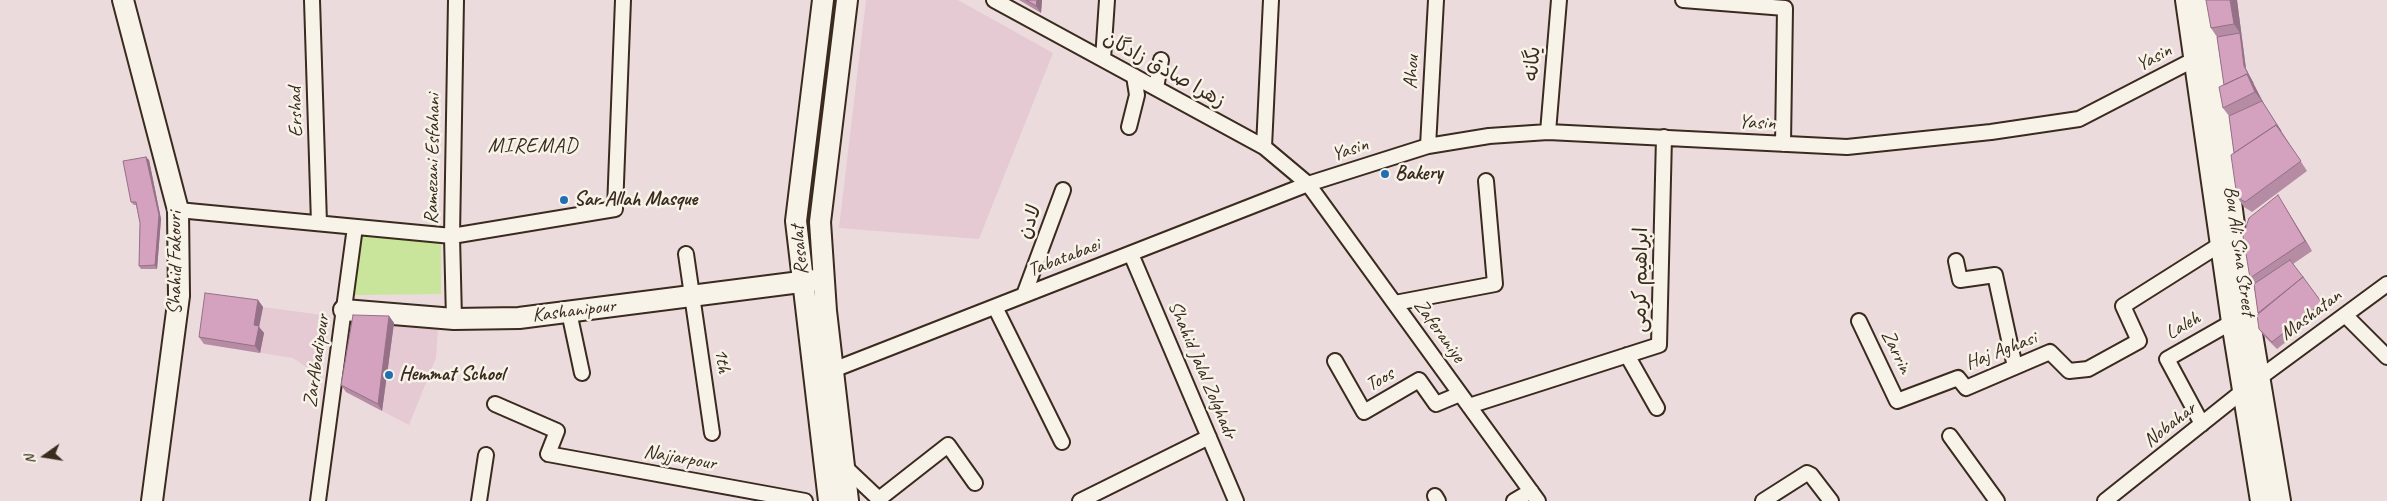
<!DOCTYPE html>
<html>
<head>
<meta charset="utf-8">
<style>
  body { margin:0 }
  #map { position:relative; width:2387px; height:501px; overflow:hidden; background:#ecdbdc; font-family:Caveat,sans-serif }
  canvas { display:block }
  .north { position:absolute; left:20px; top:431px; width:50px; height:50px; -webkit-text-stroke:4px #f7f3e8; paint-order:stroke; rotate:257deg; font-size:14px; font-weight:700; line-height:20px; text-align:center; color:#3b2a1e }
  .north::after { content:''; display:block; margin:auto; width:18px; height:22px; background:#3b2a1e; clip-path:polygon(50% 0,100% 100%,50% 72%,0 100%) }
</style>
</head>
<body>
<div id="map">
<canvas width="2387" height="501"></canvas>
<div class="north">N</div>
</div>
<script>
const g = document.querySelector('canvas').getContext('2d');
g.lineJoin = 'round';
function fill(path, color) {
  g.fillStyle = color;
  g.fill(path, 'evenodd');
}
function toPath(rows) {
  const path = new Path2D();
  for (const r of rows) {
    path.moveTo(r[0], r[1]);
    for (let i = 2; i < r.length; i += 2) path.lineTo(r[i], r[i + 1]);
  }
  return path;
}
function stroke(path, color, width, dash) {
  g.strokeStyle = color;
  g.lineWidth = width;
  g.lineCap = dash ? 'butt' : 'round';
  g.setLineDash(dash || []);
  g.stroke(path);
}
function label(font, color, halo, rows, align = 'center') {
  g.font = font + ' Caveat,"Playpen Sans Arabic",sans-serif';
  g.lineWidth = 5;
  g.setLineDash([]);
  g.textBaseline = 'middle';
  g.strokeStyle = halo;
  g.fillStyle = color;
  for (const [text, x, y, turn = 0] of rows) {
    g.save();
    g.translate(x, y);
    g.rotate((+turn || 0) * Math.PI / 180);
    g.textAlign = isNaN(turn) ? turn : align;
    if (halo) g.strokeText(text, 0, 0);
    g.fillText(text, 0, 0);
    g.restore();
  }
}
fill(toPath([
  [866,0,958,0,1053,53,979,239,839,228],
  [210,300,330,316,321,377,293,358,204,344],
  [394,323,438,327,436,358,409,425,346,392]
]), '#e5cad3');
fill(toPath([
  [362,233,441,241,441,294,354,295]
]), '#c9e49b');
const street = toPath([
  [312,0,319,223],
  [994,0,1264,147,1308,184,1538,501],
  [1683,0,1785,8,1783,144],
  [1103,59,1107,0],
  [1156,88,1161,60],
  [1129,127,1137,95,1134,76],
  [1548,132,1559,0],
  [1428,146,1436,0],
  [1264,147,1271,0],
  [178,210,452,236,615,209,623,0],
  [686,254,712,433],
  [1131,254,1236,501],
  [1956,261,1960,280,1995,275,2015,367],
  [1024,295,1063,190],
  [1395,303,1495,284,1486,181],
  [995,307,1062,442],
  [569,312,582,373],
  [2345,315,2387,357],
  [454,319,452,236,456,0],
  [1859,321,1897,401,1958,378,1966,388,2050,352,2069,371,2088,369,2139,341,2123,306,2221,244],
  [1627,355,1657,408],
  [1335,361,1364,412,1419,380,1436,404,1460,394],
  [833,370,1308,184,1428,146,1489,136,1548,132,1847,147,1991,132,2079,119,2195,59],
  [495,404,557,431,548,454,805,501],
  [1469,406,1659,345,1664,137],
  [2202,424,2167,359,2232,322],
  [1950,436,1997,501],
  [844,466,881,501],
  [1435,496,1438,501],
  [879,499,948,445,975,483],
  [318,501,355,227],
  [479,501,486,455],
  [1080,501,1209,437],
  [1514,501,1531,491],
  [1763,501,1807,473,1811,475,1831,501],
  [2105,501,2258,379,2387,284]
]);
const secondary = toPath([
  [123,0,178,210,179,296,152,501],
  [823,0,796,221,829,501],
  [847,0,820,222,826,311,848,501],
  [2186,0,2232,322,2261,501],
  [2205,0,2235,233,2280,501],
  [344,310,454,319,519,318,816,280]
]);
stroke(street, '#3b2a1e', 18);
stroke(secondary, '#3b2a1e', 24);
stroke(street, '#f7f3e8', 14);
stroke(secondary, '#f7f3e8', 20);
fill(toPath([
  [1019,0,1042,0,1041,13],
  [2237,0,2246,69,2264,104,2307,171,2252,212,2244,207,2237,197,2234,153,2229,116,2223,108,2224,85,2217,37,2211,28],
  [146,157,149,160,161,219,157,269,141,269,139,266,140,223,136,205,134,205,131,202],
  [2284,205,2312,251,2293,264,2327,309,2277,349,2264,336,2259,329,2258,313,2254,284,2250,278],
  [258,300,263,307,259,327,264,333,260,353,204,344,199,337],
  [389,316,394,323,382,411,346,392,341,385]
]), '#b68ba4');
fill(toPath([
  [1037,0,1042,0,1041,13,1036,6],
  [2230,0,2237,0,2246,69,2264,104,2255,92,2244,66,2240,33,2234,24],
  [146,157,149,160,161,219,157,269,155,265],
  [2278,195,2284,205,2312,251,2305,241],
  [258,300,263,307,259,327,264,333,260,353,255,346,254,325],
  [389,316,394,323,382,411,378,404]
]), '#947186');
const building = toPath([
  [1026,0,1037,0,1036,6,1026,0],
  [2206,0,2230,0,2234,24,2211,28,2206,0],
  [2240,33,2244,66,2253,83,2247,74,2224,85,2217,37,2240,33],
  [2247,74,2255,92,2223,108,2219,87,2247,74],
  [2262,101,2281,131,2276,125,2234,153,2229,116,2262,101],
  [2276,125,2301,161,2245,202,2237,197,2231,155,2276,125],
  [146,157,159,215,155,265,139,266,140,223,136,202,131,202,123,161,146,157],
  [2278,195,2305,241,2250,278,2243,236,2249,218,2278,195],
  [2290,260,2303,277,2258,313,2254,284,2290,260],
  [2303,277,2322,303,2272,342,2259,329,2257,315,2303,277],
  [205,293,258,300,254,325,259,326,255,346,199,337,205,293],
  [353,315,389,316,378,404,341,385,353,315]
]);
fill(building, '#d4a2bf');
stroke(building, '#947186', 1);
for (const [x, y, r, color] of [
  [1385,174,5,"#1f6fb2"],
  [564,200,5,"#1f6fb2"],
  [389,375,5,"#1f6fb2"]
]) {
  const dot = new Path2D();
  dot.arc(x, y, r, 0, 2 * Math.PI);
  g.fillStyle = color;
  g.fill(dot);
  stroke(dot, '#f7f3e8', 2);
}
label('20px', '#3b2a1e', '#f7f3e8', [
  ["Yasin",2154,58,-28],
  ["یگانه",1533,64,-85],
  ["زهرا صادق زادگان",1164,70,29],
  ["Ahou",1412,72,-87],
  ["Ershad",296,112,-92],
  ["Yasin",1757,123,3],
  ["Yasin",1350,150,-18],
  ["Ramezani Esfahani",433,159,-89],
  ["لادن",1030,222,-70],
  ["Resalat",800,250,-95],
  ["Bou Ali Sina Street",2239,251,82],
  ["Tabatabaei",1064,258,-21],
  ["Shahid Fakouri",176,263,-90],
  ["ابراهیم کرمی",1641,280,-89],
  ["Kashanipour",574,311,-7],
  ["Mashatan",2311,315,-37],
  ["Laleh",2183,326,-30],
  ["Zaferaniye",1439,331,54],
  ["Haj Aghasi",2001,351,-21],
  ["Zarrin",1896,352,64],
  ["ZarAbadipour",317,361,-82],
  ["1th",722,361,81],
  ["Shahid Jalal Zolghadr",1202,370,67],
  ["Toos",1380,380,-30],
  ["Nobahar",2170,425,-38],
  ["Najjarpour",680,458,10]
]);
label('bold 20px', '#3b2a1e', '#f7f3e8', [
  ["Bakery",1395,174],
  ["Sar Allah Masque",574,200],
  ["Hemmat School",399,375]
], 'left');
g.letterSpacing = '1px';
label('21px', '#3b2a1e', '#f7f3e8', [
  ["MIREMAD",533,146]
]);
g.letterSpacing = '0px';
</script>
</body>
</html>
